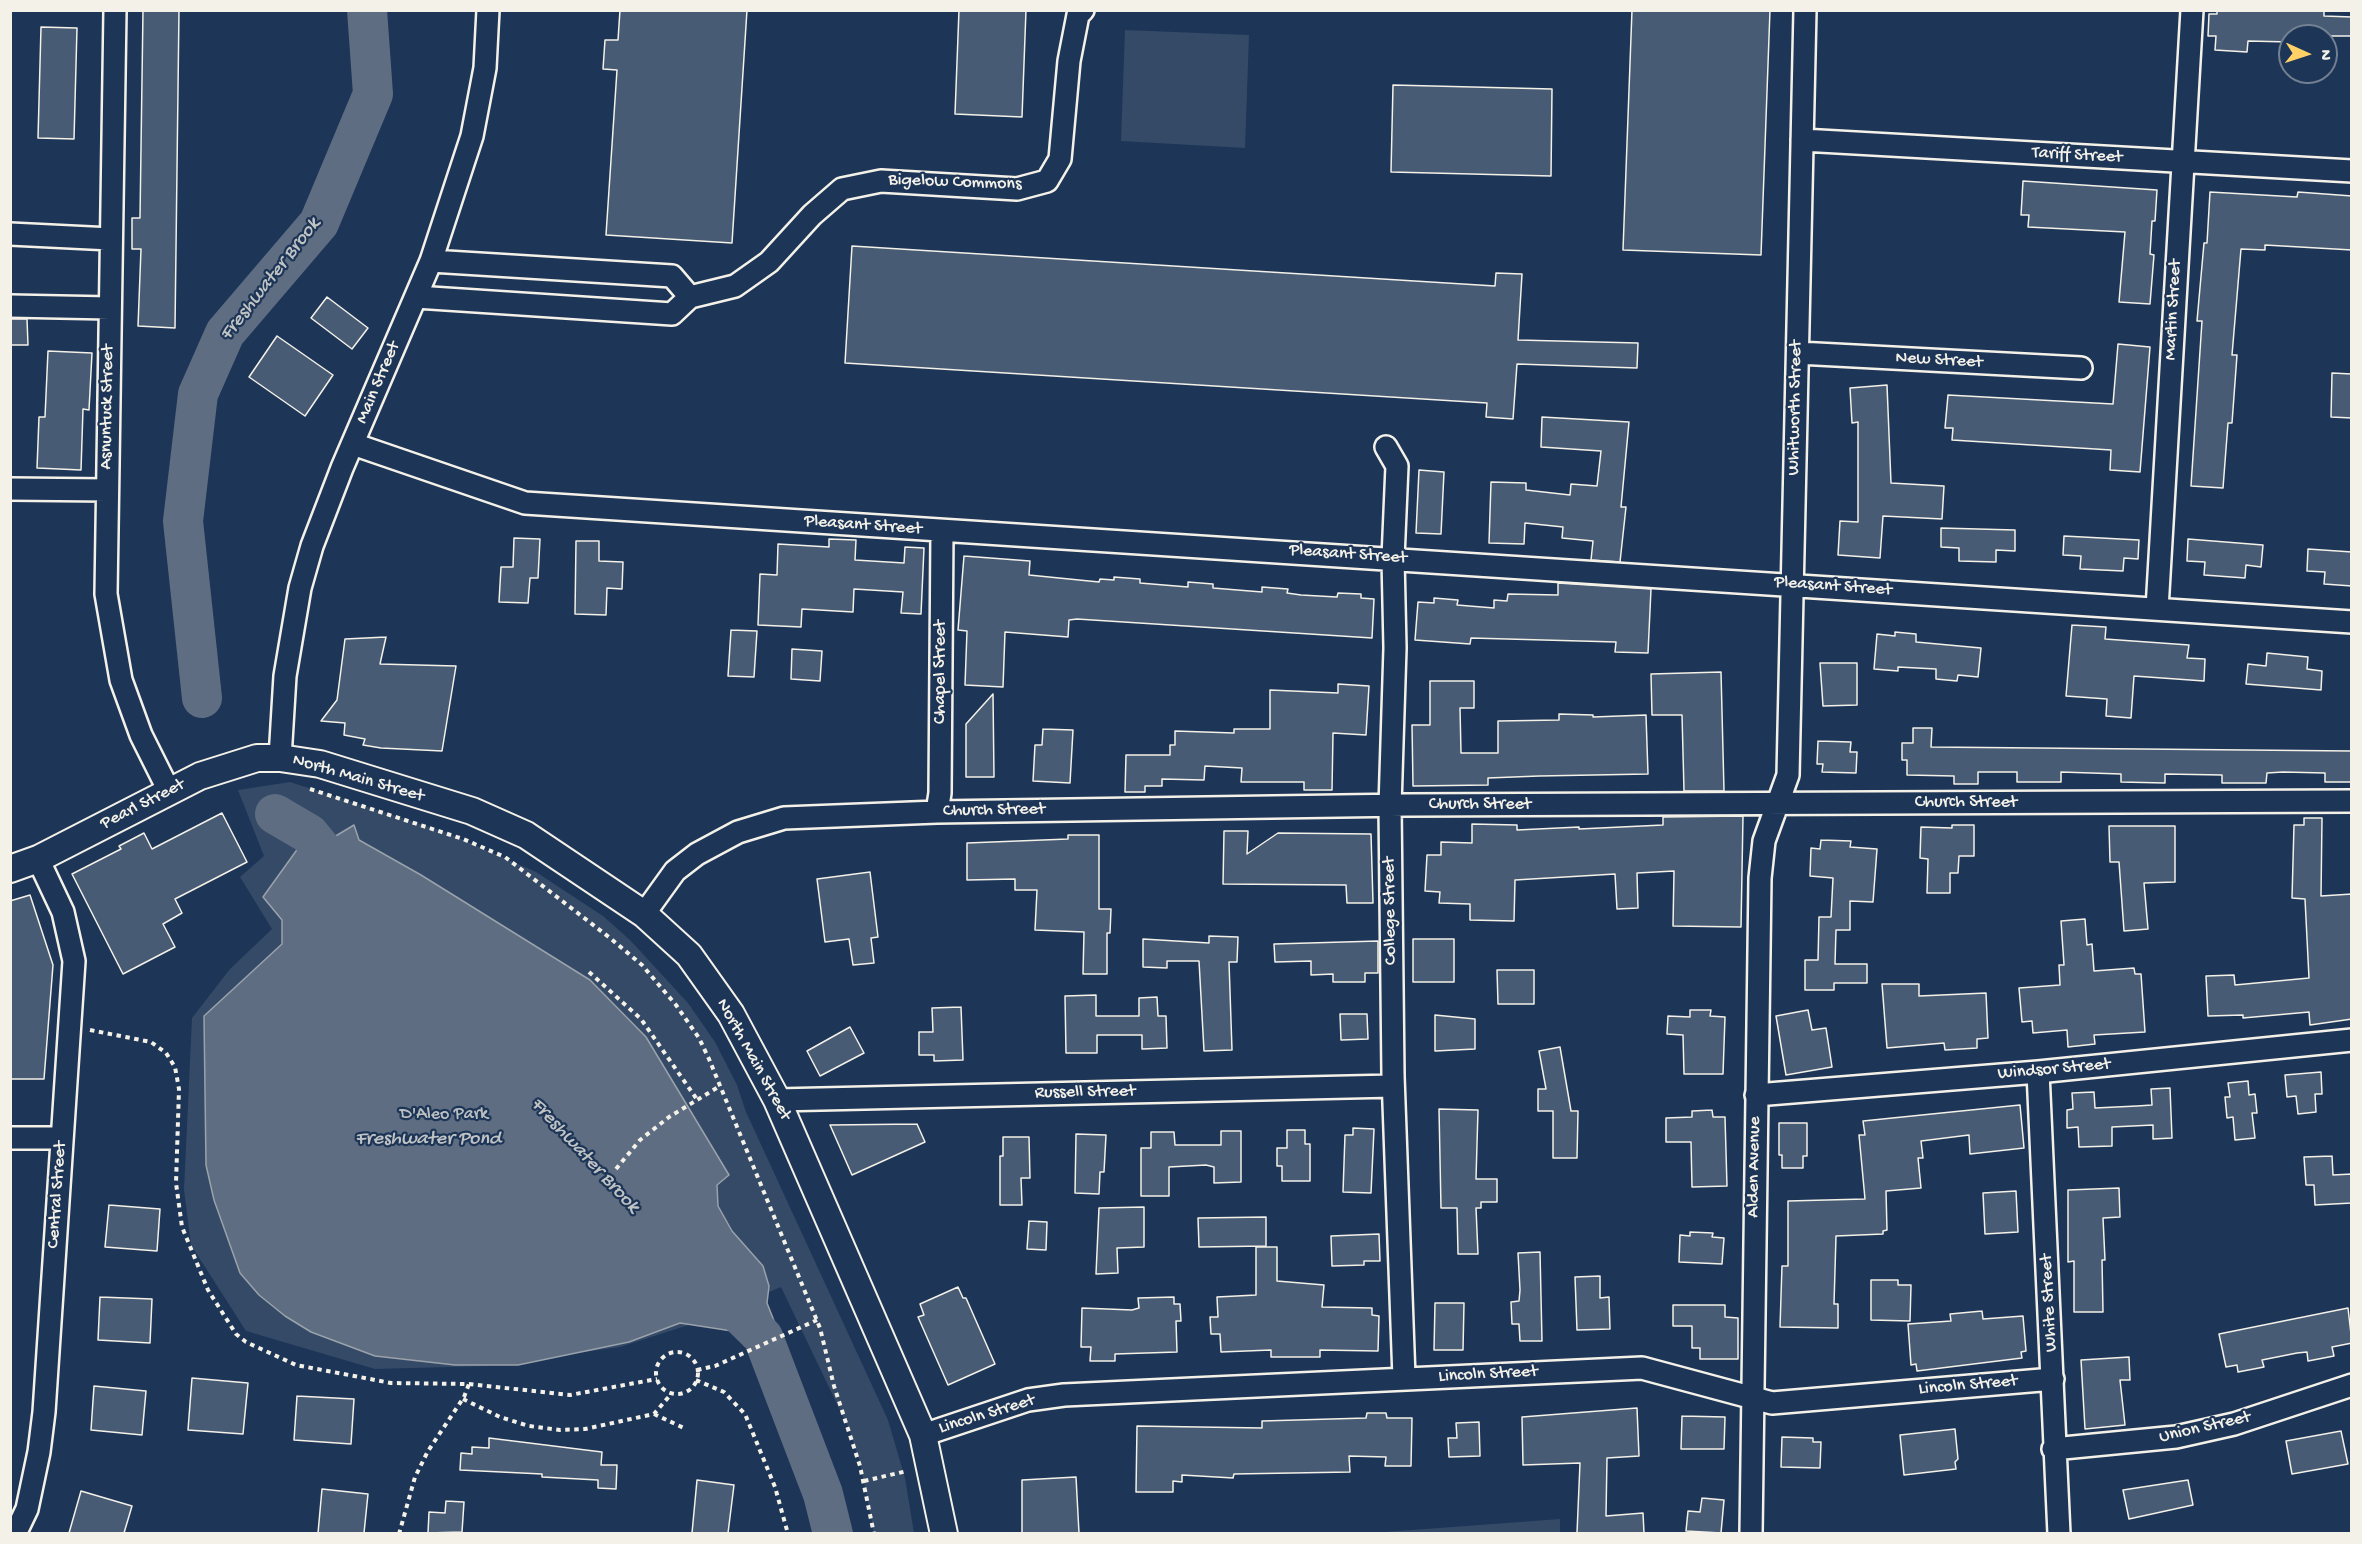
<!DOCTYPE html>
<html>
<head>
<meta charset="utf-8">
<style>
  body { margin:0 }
  #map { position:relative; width:2362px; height:1544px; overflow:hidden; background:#1d3557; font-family:"Gochi Hand",sans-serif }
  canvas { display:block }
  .frame { position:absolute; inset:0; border:12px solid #f4f1e8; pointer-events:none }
  .north { position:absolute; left:2278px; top:24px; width:60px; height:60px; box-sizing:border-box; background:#1d3557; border:2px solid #738091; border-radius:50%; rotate:93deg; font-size:16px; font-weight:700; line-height:24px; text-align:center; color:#f4f1e8 }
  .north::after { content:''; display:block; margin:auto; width:21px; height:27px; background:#ffd166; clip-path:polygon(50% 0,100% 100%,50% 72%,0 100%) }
</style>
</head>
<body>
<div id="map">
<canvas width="2362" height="1544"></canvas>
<div class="frame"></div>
<div class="north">N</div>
</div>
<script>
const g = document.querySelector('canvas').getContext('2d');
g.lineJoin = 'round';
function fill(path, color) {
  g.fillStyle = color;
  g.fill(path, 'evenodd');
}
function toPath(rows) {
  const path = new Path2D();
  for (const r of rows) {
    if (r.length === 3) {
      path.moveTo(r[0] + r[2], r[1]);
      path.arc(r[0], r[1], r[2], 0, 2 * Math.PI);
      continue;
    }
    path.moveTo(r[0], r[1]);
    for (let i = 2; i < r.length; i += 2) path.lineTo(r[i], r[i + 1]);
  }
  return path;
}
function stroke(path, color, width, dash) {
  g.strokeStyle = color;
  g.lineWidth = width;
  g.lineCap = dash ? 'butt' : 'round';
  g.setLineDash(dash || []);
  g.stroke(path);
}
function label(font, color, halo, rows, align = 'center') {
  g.font = font + ' "Gochi Hand",sans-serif';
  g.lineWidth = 4.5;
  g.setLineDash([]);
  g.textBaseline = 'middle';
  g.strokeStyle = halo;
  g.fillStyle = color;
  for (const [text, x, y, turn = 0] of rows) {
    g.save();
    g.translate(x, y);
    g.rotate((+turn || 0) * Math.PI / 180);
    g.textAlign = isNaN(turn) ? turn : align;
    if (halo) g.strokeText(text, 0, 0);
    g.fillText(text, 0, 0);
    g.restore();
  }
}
fill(toPath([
  [1125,30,1249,35,1245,148,1121,141],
  [290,782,445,832,536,872,603,916,630,940,688,1003,715,1042,737,1085,746,1112,888,1420,905,1478,914,1533,874,1533,860,1462,849,1429,781,1287,698,1322,620,1347,486,1366,375,1369,246,1331,191,1245,184,1190,192,1018,230,969,272,929,240,877,264,856,238,790],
  [1560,1519,1560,1533,1371,1533]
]), '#354a67');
const water = toPath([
  [354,825,359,840,421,875,590,980,646,1037,729,1175,717,1185,718,1206,732,1231,763,1266,769,1286,767,1303,778,1331,745,1346,732,1331,680,1323,629,1342,518,1365,455,1365,375,1356,311,1332,285,1316,259,1295,240,1273,214,1200,206,1165,204,1016,282,944,282,920,263,897,314,826,329,840,354,825]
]);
fill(water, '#5e6d82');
stroke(water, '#9aa2ab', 1.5);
stroke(toPath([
  [202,698,183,521,198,394,225,333,319,223,373,94,367,10],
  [275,814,309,834,343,875],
  [724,1299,763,1337,823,1494,833,1534]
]), '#5e6d82', 40);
const building = toPath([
  [143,10,179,10,175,328,138,326,141,249,132,249,132,218,140,218,143,10],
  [620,10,747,10,732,243,606,235,617,70,603,69,605,40,618,40,620,10],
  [959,10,1026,10,1022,117,955,114,959,10],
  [1632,10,1770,10,1761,255,1623,250,1632,10],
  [2217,10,2324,11,2324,16,2352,17,2352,36,2290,36,2290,42,2248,41,2247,52,2215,50,2216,36,2208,36,2209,14,2217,14,2217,10],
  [41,27,77,28,74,139,38,138,41,27],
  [1393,85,1552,89,1551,176,1391,172,1393,85],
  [2023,181,2157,190,2155,221,2152,221,2150,254,2154,255,2150,304,2119,302,2125,232,2028,227,2029,215,2021,215,2023,181],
  [2210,192,2297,197,2298,192,2352,196,2352,250,2265,245,2265,250,2241,249,2232,355,2237,355,2232,423,2228,423,2223,488,2191,486,2202,321,2197,321,2204,243,2207,243,2210,192],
  [852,246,1495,286,1496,273,1522,274,1518,340,1638,343,1637,368,1517,364,1513,419,1486,417,1487,403,845,363,852,246],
  [327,297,368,328,352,349,311,318,327,297],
  [10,319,27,319,28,345,10,345,10,319],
  [277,336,333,375,305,416,249,377,277,336],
  [2118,344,2150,347,2140,472,2110,470,2111,450,1952,440,1953,428,1945,428,1948,395,2113,404,2118,344],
  [48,351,92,353,89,410,83,409,81,470,37,468,39,417,45,417,48,351],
  [2332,373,2352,374,2352,418,2331,417,2332,373],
  [1887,385,1891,483,1944,486,1942,519,1883,516,1880,558,1838,555,1840,521,1858,522,1858,422,1852,423,1850,388,1887,385],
  [1542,417,1629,422,1621,507,1626,507,1620,562,1591,560,1593,541,1562,538,1563,527,1525,523,1524,544,1489,543,1491,482,1526,483,1526,490,1570,495,1571,484,1597,486,1601,451,1541,447,1542,417],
  [1419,470,1444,472,1441,534,1416,533,1419,470],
  [1941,528,2015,530,2015,551,1996,550,1996,562,1959,561,1959,548,1941,547,1941,528],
  [2064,536,2139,540,2138,559,2124,558,2123,571,2080,569,2081,556,2063,555,2064,536],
  [514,538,540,539,538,578,530,578,528,603,499,602,501,567,513,567,514,538],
  [829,539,856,540,855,560,904,563,905,547,924,548,921,614,901,613,903,592,854,589,853,612,802,609,801,627,758,625,760,574,777,575,778,544,829,547,829,539],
  [2188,539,2263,545,2261,567,2246,565,2245,578,2204,575,2205,562,2187,561,2188,539],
  [576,541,599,541,599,561,623,562,622,589,607,588,606,615,575,614,576,541],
  [2308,549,2352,552,2352,586,2324,584,2325,572,2307,571,2308,549],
  [964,556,1030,561,1029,575,1099,582,1100,579,1114,580,1114,577,1140,579,1140,583,1188,587,1188,582,1213,584,1213,588,1262,592,1262,587,1288,589,1287,593,1301,595,1337,597,1338,593,1361,594,1361,598,1374,599,1372,638,1077,619,1069,620,1068,637,1005,632,1003,687,965,685,967,631,958,630,964,556],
  [1558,583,1651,589,1648,653,1615,652,1616,642,1471,638,1470,644,1415,640,1418,602,1434,603,1434,598,1458,600,1457,605,1494,608,1494,600,1507,601,1508,594,1558,595,1558,583],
  [2072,625,2106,627,2105,639,2189,645,2187,658,2205,659,2204,681,2134,676,2131,718,2106,716,2107,699,2066,696,2072,625],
  [731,630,757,631,754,677,728,676,731,630],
  [1895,632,1916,634,1916,642,1981,648,1978,677,1958,675,1957,681,1936,679,1936,669,1898,667,1898,671,1874,669,1877,634,1895,636,1895,632],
  [386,637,380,664,456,666,442,751,381,748,363,745,365,739,344,735,345,723,321,721,337,700,345,639,386,637],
  [792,649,822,651,820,681,791,679,792,649],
  [2267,653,2308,657,2307,669,2322,671,2321,690,2246,684,2248,664,2266,666,2267,653],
  [1820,663,1857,663,1857,705,1823,706,1820,663],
  [1721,672,1724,791,1684,791,1682,715,1652,715,1651,674,1721,672],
  [1430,681,1474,681,1474,708,1460,708,1461,753,1498,753,1498,721,1559,720,1559,714,1593,715,1593,717,1646,715,1648,774,1539,776,1488,778,1488,785,1413,786,1412,725,1430,725,1430,681],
  [1338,684,1369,686,1366,735,1333,733,1332,790,1304,790,1304,782,1241,782,1242,768,1205,766,1204,780,1162,779,1162,786,1145,786,1145,792,1125,792,1126,755,1170,755,1170,745,1175,745,1175,731,1234,733,1234,729,1270,729,1270,690,1338,693,1338,684],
  [993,694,994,777,966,777,966,724,993,694],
  [1913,728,1932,728,1931,747,2352,751,2352,782,2325,782,2325,773,2283,772,2267,773,2266,783,2222,783,2222,775,2165,774,2165,783,2121,782,2121,774,2061,772,2061,782,2017,782,2017,772,1978,772,1978,784,1954,784,1954,776,1907,775,1907,760,1902,760,1902,743,1913,743,1913,728],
  [1043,729,1073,730,1070,783,1033,781,1035,745,1042,745,1043,729],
  [1818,741,1851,742,1850,752,1857,752,1856,773,1822,772,1823,764,1817,764,1818,741],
  [222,813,247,862,175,899,182,913,163,924,175,947,123,974,72,874,121,849,119,846,144,833,152,849,222,813],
  [1743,816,1741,927,1673,926,1674,871,1637,873,1638,908,1617,909,1615,874,1515,880,1514,921,1470,920,1470,904,1439,903,1440,892,1425,891,1427,855,1441,855,1441,842,1472,843,1472,824,1517,825,1517,830,1579,827,1579,829,1663,825,1663,817,1743,816],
  [2304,818,2322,818,2321,896,2352,894,2352,1019,2310,1025,2309,1012,2243,1018,2243,1015,2208,1016,2206,976,2234,975,2235,985,2309,978,2305,899,2292,898,2294,825,2304,825,2304,818],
  [1952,825,1974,825,1974,856,1959,856,1958,873,1950,873,1950,893,1927,893,1928,859,1920,858,1921,827,1952,828,1952,825],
  [2109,826,2175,826,2175,882,2144,883,2148,929,2124,931,2119,862,2110,862,2109,826],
  [1224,831,1248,831,1247,854,1278,833,1371,834,1373,903,1347,903,1346,885,1223,884,1224,831],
  [1068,835,1099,835,1099,909,1111,909,1110,933,1107,933,1107,974,1083,974,1084,932,1035,930,1037,890,1015,890,1015,879,967,880,967,843,1068,839,1068,835],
  [1821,840,1851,841,1850,847,1877,849,1873,902,1850,901,1850,930,1836,930,1835,964,1867,964,1867,983,1834,983,1834,990,1805,990,1805,960,1818,960,1819,917,1831,917,1833,878,1810,876,1811,848,1820,849,1821,840],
  [870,872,878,937,871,938,874,963,853,965,849,939,825,942,817,879,870,872],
  [30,895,53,965,44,1079,10,1079,10,901,30,895],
  [2085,919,2087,945,2092,944,2094,971,2134,968,2135,974,2141,974,2145,1032,2094,1035,2095,1044,2068,1047,2067,1030,2033,1033,2032,1021,2022,1022,2019,988,2060,985,2059,965,2064,965,2061,921,2085,919],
  [1209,936,1238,937,1237,962,1229,962,1232,1050,1204,1051,1199,961,1167,961,1167,968,1143,967,1143,939,1209,943,1209,936],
  [1413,939,1454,939,1454,982,1413,982,1413,939],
  [1378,941,1378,973,1365,973,1365,982,1333,982,1333,974,1311,975,1311,961,1275,962,1274,944,1378,941],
  [1497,970,1534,970,1534,1004,1498,1004,1497,970],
  [1882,984,1919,984,1919,996,1986,993,1988,1038,1977,1039,1977,1048,1945,1050,1944,1043,1887,1048,1882,984],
  [1096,995,1096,1016,1139,1016,1139,998,1157,997,1158,1016,1166,1016,1167,1048,1142,1049,1142,1035,1097,1035,1097,1053,1066,1053,1065,996,1096,995],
  [961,1007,963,1060,934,1061,934,1055,919,1055,919,1032,933,1032,932,1008,961,1007],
  [1690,1010,1711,1010,1710,1016,1725,1017,1723,1074,1684,1074,1683,1035,1667,1034,1668,1016,1690,1017,1690,1010],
  [1808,1010,1812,1030,1826,1028,1832,1067,1786,1075,1776,1016,1808,1010],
  [1340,1014,1367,1014,1368,1039,1341,1040,1340,1014],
  [1435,1015,1475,1019,1475,1049,1435,1051,1435,1015],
  [850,1027,864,1053,820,1076,807,1051,850,1027],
  [1560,1047,1571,1111,1578,1111,1577,1158,1553,1158,1553,1111,1538,1111,1538,1089,1546,1089,1539,1051,1560,1047],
  [2321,1072,2322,1094,2315,1094,2316,1112,2298,1114,2296,1096,2287,1097,2285,1075,2321,1072],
  [2248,1081,2249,1095,2255,1094,2257,1113,2252,1113,2255,1138,2235,1140,2233,1117,2227,1118,2225,1097,2230,1097,2228,1083,2248,1081],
  [2170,1088,2172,1138,2153,1139,2153,1125,2112,1127,2112,1146,2079,1147,2078,1127,2067,1128,2067,1110,2073,1109,2072,1093,2094,1092,2095,1108,2137,1106,2152,1105,2151,1089,2170,1088],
  [2020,1105,2024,1148,1970,1154,1969,1135,1921,1141,1923,1158,1918,1158,1921,1188,1886,1191,1887,1230,1883,1231,1883,1234,1836,1236,1834,1304,1838,1304,1838,1328,1780,1327,1782,1266,1788,1266,1788,1201,1865,1199,1859,1135,1865,1135,1863,1121,2020,1105],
  [1439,1109,1478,1110,1476,1179,1497,1179,1497,1202,1481,1202,1481,1208,1476,1208,1478,1254,1458,1254,1457,1208,1441,1208,1439,1109],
  [1712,1110,1713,1117,1725,1117,1727,1186,1692,1187,1691,1142,1666,1142,1666,1118,1692,1117,1692,1111,1712,1110],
  [1779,1123,1807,1123,1807,1156,1803,1156,1803,1168,1782,1168,1782,1155,1779,1155,1779,1123],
  [917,1124,925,1142,852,1175,830,1125,917,1124],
  [1353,1128,1374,1129,1371,1193,1343,1192,1345,1135,1353,1135,1353,1128],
  [1287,1130,1305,1130,1305,1144,1310,1144,1310,1181,1282,1181,1282,1166,1277,1166,1277,1148,1287,1148,1287,1130],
  [1221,1131,1241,1131,1241,1182,1214,1183,1214,1167,1206,1165,1169,1167,1169,1196,1141,1196,1141,1148,1151,1148,1151,1132,1174,1132,1175,1145,1221,1145,1221,1131],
  [1076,1134,1106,1135,1104,1172,1100,1172,1099,1194,1075,1193,1076,1134],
  [1003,1137,1029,1137,1030,1178,1021,1178,1022,1205,1000,1205,1000,1156,1003,1156,1003,1137],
  [2332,1156,2333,1175,2352,1174,2352,1203,2315,1205,2314,1185,2306,1185,2304,1157,2332,1156],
  [2119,1188,2120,1217,2103,1218,2105,1260,2102,1260,2103,1312,2074,1312,2074,1261,2068,1262,2068,1190,2119,1188],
  [2016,1191,2018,1232,1985,1234,1983,1193,2016,1191],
  [109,1205,160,1209,157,1251,105,1247,109,1205],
  [1144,1207,1144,1247,1117,1248,1118,1273,1096,1274,1099,1208,1144,1207],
  [1266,1217,1266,1246,1199,1247,1198,1218,1266,1217],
  [1029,1221,1047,1222,1046,1250,1027,1249,1029,1221],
  [1690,1232,1713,1233,1712,1237,1724,1238,1722,1264,1679,1262,1680,1235,1690,1236,1690,1232],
  [1379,1234,1380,1261,1364,1261,1364,1265,1332,1266,1331,1236,1379,1234],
  [1256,1247,1277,1247,1277,1281,1324,1285,1322,1307,1372,1308,1372,1315,1379,1316,1378,1351,1320,1350,1320,1357,1271,1357,1271,1350,1221,1352,1220,1334,1211,1334,1210,1317,1218,1317,1217,1297,1256,1295,1256,1247],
  [1540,1252,1542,1341,1520,1341,1519,1324,1512,1324,1511,1302,1519,1301,1520,1290,1518,1253,1540,1252],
  [1600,1276,1600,1298,1609,1297,1610,1329,1577,1330,1575,1277,1600,1276],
  [1871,1280,1898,1280,1898,1285,1911,1285,1910,1321,1871,1320,1871,1280],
  [958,1287,963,1298,966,1298,995,1364,948,1385,918,1317,924,1315,920,1304,958,1287],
  [100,1297,152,1299,150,1343,98,1340,100,1297],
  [1174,1297,1174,1304,1180,1304,1181,1321,1176,1321,1177,1352,1115,1354,1115,1361,1090,1361,1091,1347,1081,1347,1082,1308,1132,1310,1139,1308,1138,1298,1174,1297],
  [1435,1303,1464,1303,1463,1350,1434,1350,1435,1303],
  [1673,1305,1725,1305,1725,1317,1738,1318,1738,1359,1700,1359,1700,1348,1692,1348,1692,1326,1673,1326,1673,1305],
  [2348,1308,2352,1343,2332,1347,2334,1356,2308,1361,2307,1352,2297,1353,2262,1360,2264,1367,2238,1372,2237,1365,2226,1367,2219,1334,2348,1308],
  [1982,1311,1983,1319,2023,1316,2026,1351,2021,1352,2022,1358,1917,1371,1916,1364,1911,1365,1908,1324,1951,1321,1950,1314,1982,1311],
  [2129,1357,2130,1380,2120,1380,2125,1425,2085,1429,2081,1360,2129,1357],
  [192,1378,248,1383,243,1434,188,1430,192,1378],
  [94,1386,146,1391,142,1435,91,1430,94,1386],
  [297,1396,354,1399,351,1444,294,1440,297,1396],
  [1637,1408,1639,1456,1607,1458,1606,1516,1643,1513,1644,1533,1577,1533,1580,1463,1523,1465,1522,1417,1637,1408],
  [1367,1413,1386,1413,1387,1418,1412,1418,1411,1466,1385,1466,1386,1457,1349,1456,1350,1472,1234,1474,1233,1478,1182,1475,1182,1482,1173,1481,1173,1492,1136,1492,1137,1426,1262,1428,1262,1421,1366,1418,1367,1413],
  [1682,1416,1725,1417,1724,1449,1681,1449,1682,1416],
  [1479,1422,1480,1456,1449,1457,1448,1438,1457,1438,1456,1423,1479,1422],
  [1955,1429,1958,1459,1955,1462,1956,1469,1904,1475,1900,1435,1955,1429],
  [2341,1431,2348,1464,2292,1474,2286,1441,2341,1431],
  [1782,1437,1813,1438,1813,1442,1821,1442,1820,1468,1781,1467,1782,1437],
  [489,1438,602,1452,601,1465,617,1465,616,1489,598,1488,598,1480,542,1477,542,1474,460,1470,461,1453,472,1454,472,1447,489,1448,489,1438],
  [1076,1477,1079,1533,1022,1533,1022,1480,1076,1477],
  [697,1480,734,1485,728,1533,692,1533,697,1480],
  [2188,1480,2193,1505,2129,1519,2123,1490,2188,1480],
  [322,1489,368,1494,364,1533,318,1533,322,1489],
  [81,1491,132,1506,124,1533,69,1533,81,1491],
  [1702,1498,1724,1500,1721,1533,1686,1531,1688,1511,1700,1512,1702,1498],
  [446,1501,464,1502,462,1532,428,1533,429,1512,445,1513,446,1501]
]);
fill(building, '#485b74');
stroke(building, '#f4f1e8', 1.5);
const minor = toPath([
  [115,10,106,594,121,680,141,735,169,791],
  [1802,140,2352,171],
  [10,234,111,239],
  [431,261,672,276,690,297],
  [416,297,672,314,690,297,735,286,769,262,812,215,842,189,881,181,1017,189,1047,181,1060,159,1069,61,1078,15,1083,10],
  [10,306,110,308],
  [1798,353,2081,368],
  [353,444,525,503,2352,622],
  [1386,447,1397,466,1393,558,1395,648,1390,806,1393,1076,1404,1378],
  [10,489,107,490],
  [2157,609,2192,10],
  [280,758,285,676,300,588,312,546,342,468,431,261,472,136,485,68,488,10],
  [937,812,940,793,942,531],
  [644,914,675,871,697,854,738,832,784,818,937,812,1407,805,2352,801],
  [2038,1072,2059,1534],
  [1756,1095,2038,1072,2352,1040],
  [777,1100,1393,1086],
  [10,1138,61,1138],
  [923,1435,1028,1400,1064,1395,1642,1368,1772,1403,2053,1379],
  [2053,1449,2176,1437,2234,1424,2352,1385],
  [15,1534,27,1509,39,1452,44,1412,74,961,63,912,38,859],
  [1751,1534,1760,878,1764,841,1788,775,1805,10]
]);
const tertiary = toPath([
  [10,869,38,859,200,776,257,758,280,758,320,764,472,811,526,835,644,914,689,955,731,1014,777,1100,923,1435,944,1534]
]);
stroke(minor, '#f4f1e8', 26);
stroke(tertiary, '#f4f1e8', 30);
stroke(toPath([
  [310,789,463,839,505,857,610,938,642,965,676,1005,699,1038,709,1059,820,1328,834,1386,860,1466,874,1534],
  [589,972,641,1019,696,1098],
  [90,1030,151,1042,166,1053,175,1067,179,1089,176,1183,182,1227,208,1290,236,1334,246,1342,296,1365,391,1383,469,1384,570,1395,657,1379],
  [616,1169,640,1140,669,1117,720,1086],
  [677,1373,21],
  [697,1370,715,1366,817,1320],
  [696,1380,724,1392,745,1414,775,1487,788,1534],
  [463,1399,500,1417,529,1426,560,1430,585,1429,654,1414,672,1393],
  [654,1414,686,1429],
  [864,1481,907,1471],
  [399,1534,415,1477,428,1451,464,1397,469,1384]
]), '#f4f1e8', 4, [4.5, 4.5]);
stroke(minor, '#1d3557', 21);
stroke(tertiary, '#1d3557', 26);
label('18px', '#f4f1e8', '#1d3557', [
  ["Tariff Street",2077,156,3],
  ["Bigelow Commons",955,183,2],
  ["Martin Street",2174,310,-87],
  ["New Street",1939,361,3],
  ["Main Street",379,383,-67],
  ["Asnuntuck Street",108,407,-89],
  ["Whitworth Street",1796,408,-89],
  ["Pleasant Street",863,526,4],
  ["Pleasant Street",1348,555,4],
  ["Pleasant Street",1833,587,4],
  ["Chapel Street",941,672,-90],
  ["North Main Street",358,779,16],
  ["Church Street",1966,803],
  ["Pearl Street",143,805,-27],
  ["Church Street",1480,805],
  ["Church Street",994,811,-1],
  ["College Street",1391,911,-91],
  ["North Main Street",753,1060,61],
  ["Windsor Street",2054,1070,-5],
  ["Russell Street",1085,1093,-1],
  ["Alden Avenue",1755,1167,-89],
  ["Central Street",58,1195,-86],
  ["White Street",2050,1303,-93],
  ["Lincoln Street",1488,1375,-3],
  ["Lincoln Street",1968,1386,-5],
  ["Lincoln Street",987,1415,-17],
  ["Union Street",2205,1428,-13]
]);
label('18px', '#bbbfc1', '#1d3557', [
  ["D'Aleo Park",444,1115]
]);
label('italic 20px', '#c0c3c4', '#1d3557', [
  ["Freshwater Brook",271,280,-52],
  ["Freshwater Pond",428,1140],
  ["Freshwater Brook",584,1156,47]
]);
</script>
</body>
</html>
